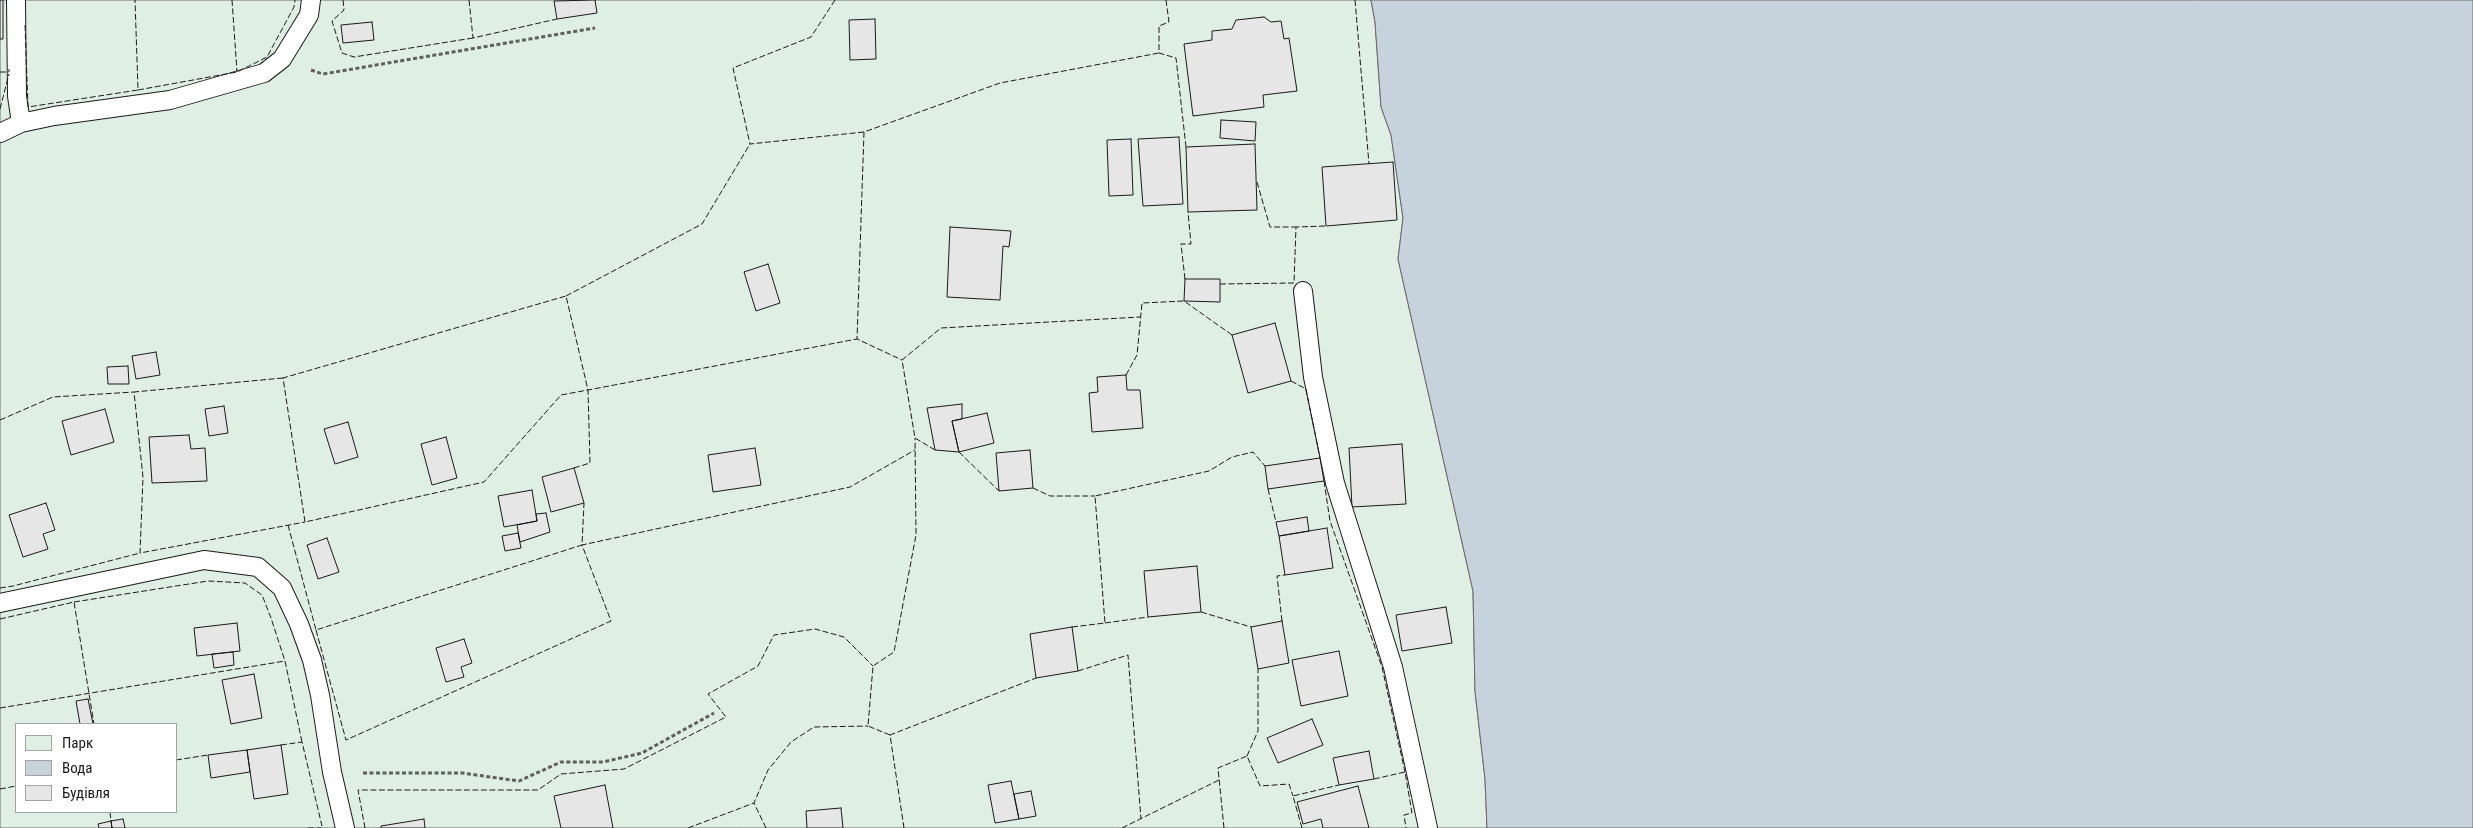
<!DOCTYPE html>
<html>
<head>
<meta charset="utf-8">
<style>
  body { margin:0 }
  #map { position:relative; width:2473px; height:828px; overflow:hidden; background:#fff; font-family:"Roboto Condensed",sans-serif }
  canvas { display:block }
  .legend { position:absolute; left:15px; top:723px; width:162px; height:90px; box-sizing:border-box; background:#fff; border:1px solid #a3a3a3; margin:0; padding:6px 9px; list-style:none; font-size:15px; color:#1a1a1a }
  .legend li { display:flex; align-items:center; gap:10px; height:25px }
  .legend b { width:25px; border:1px solid #a3a3a3 }
</style>
</head>
<body>
<div id="map">
<canvas width="2473" height="828"></canvas>
<ul class="legend">
<li><b style="height:14px;background:#e0efe3"></b>Парк</li>
<li><b style="height:14px;background:#c6d2dc"></b>Вода</li>
<li><b style="height:14px;background:#e6e6e6"></b>Будівля</li>
</ul>
</div>
<script>
const g = document.querySelector('canvas').getContext('2d');
g.lineJoin = 'round';
function fill(path, color) {
  g.fillStyle = color;
  g.fill(path, 'evenodd');
}
function toPath(rows) {
  const path = new Path2D();
  for (const r of rows) {
    path.moveTo(r[0], r[1]);
    for (let i = 2; i < r.length; i += 2) path.lineTo(r[i], r[i + 1]);
  }
  return path;
}
function stroke(path, color, width, dash) {
  g.strokeStyle = color;
  g.lineWidth = width;
  g.lineCap = dash ? 'butt' : 'round';
  g.setLineDash(dash || []);
  g.stroke(path);
}
const green = toPath([
  [0,0,1371,0,1375,22,1381,107,1391,135,1403,218,1398,259,1473,591,1475,691,1485,779,1487,828,0,828,0,0],
  [16,724,176,724,176,812,16,812,16,724]
]);
fill(green, '#e0efe3');
stroke(green, '#6a6a6a', 1);
const water = toPath([
  [1371,0,2473,0,2473,828,1487,828,1485,779,1475,691,1473,591,1398,259,1403,218,1391,135,1381,107,1375,22,1371,0]
]);
fill(water, '#c6d2dc');
stroke(water, '#6a6a6a', 1);
const building = toPath([
  [0,0,3,0,3,39,0,39,0,0],
  [595,0,597,13,557,19,554,1,595,0],
  [1264,17,1271,22,1281,21,1284,39,1289,38,1297,91,1263,95,1264,107,1193,116,1184,44,1212,40,1212,31,1232,29,1236,20,1264,17],
  [875,19,876,59,850,60,849,20,875,19],
  [372,22,374,40,343,43,341,25,372,22],
  [1221,120,1256,122,1255,141,1220,138,1221,120],
  [1179,137,1183,204,1143,206,1138,139,1179,137],
  [1131,139,1133,195,1109,196,1107,140,1131,139],
  [1255,144,1257,210,1188,212,1186,147,1255,144],
  [1393,162,1397,220,1326,226,1322,167,1393,162],
  [950,227,1011,231,1009,247,1003,246,1000,300,947,297,950,227],
  [768,264,780,303,756,311,744,272,768,264],
  [1185,279,1220,279,1220,302,1184,301,1185,279],
  [1275,323,1291,381,1248,393,1232,335,1275,323],
  [156,352,160,375,136,379,132,356,156,352],
  [128,366,129,384,108,384,107,367,128,366],
  [1126,375,1127,390,1140,390,1143,428,1092,432,1089,393,1098,392,1097,377,1126,375],
  [962,404,962,419,952,421,959,452,935,450,927,408,962,404],
  [224,406,228,433,209,436,205,409,224,406],
  [105,409,114,442,71,455,62,421,105,409],
  [987,413,994,443,959,452,952,421,987,413],
  [348,422,358,457,335,464,324,429,348,422],
  [189,435,191,449,205,448,207,481,152,483,149,437,189,435],
  [446,437,457,478,432,485,421,444,446,437],
  [1402,444,1406,504,1352,507,1349,448,1402,444],
  [755,448,761,485,713,492,708,455,755,448],
  [1030,450,1033,488,999,491,996,453,1030,450],
  [1320,458,1324,481,1268,489,1265,466,1320,458],
  [574,468,584,503,551,512,542,477,574,468],
  [532,490,537,521,504,527,498,496,532,490],
  [46,503,55,530,43,534,48,549,23,557,9,515,46,503],
  [546,513,550,532,520,542,517,525,537,521,536,514,546,513],
  [1307,517,1309,531,1279,536,1276,522,1307,517],
  [1327,528,1333,568,1285,575,1279,536,1327,528],
  [518,533,521,548,505,551,502,536,518,533],
  [327,538,339,572,318,579,307,545,327,538],
  [1197,566,1201,612,1148,617,1144,571,1197,566],
  [1446,607,1452,643,1402,651,1396,615,1446,607],
  [1282,621,1289,663,1258,669,1251,627,1282,621],
  [237,623,240,651,197,656,194,628,237,623],
  [1072,627,1078,671,1036,678,1030,634,1072,627],
  [464,639,472,663,461,667,464,677,446,682,436,648,464,639],
  [1339,651,1348,696,1301,706,1292,660,1339,651],
  [233,652,234,665,214,668,212,654,233,652],
  [254,674,262,718,231,724,222,680,254,674],
  [88,699,93,724,80,724,76,701,88,699],
  [1312,719,1323,745,1278,763,1267,738,1312,719],
  [281,745,288,794,254,799,247,750,281,745],
  [247,750,250,772,211,778,208,755,247,750],
  [1369,751,1374,779,1339,785,1333,758,1369,751],
  [1011,781,1019,819,995,823,988,785,1011,781],
  [605,785,613,828,561,828,554,796,605,785],
  [1358,786,1369,828,1323,828,1321,819,1303,824,1297,802,1358,786],
  [1031,791,1036,816,1019,819,1014,794,1031,791],
  [841,808,843,828,807,828,806,811,841,808],
  [123,819,125,828,112,828,111,821,123,819],
  [424,819,425,828,381,828,381,826,424,819],
  [111,821,112,828,99,828,98,824,111,821]
]);
fill(building, '#e6e6e6');
stroke(building, '#1a1a1a', 1);
const lane = toPath([
  [16,0,17,96,21,123],
  [0,133,21,123,54,116,170,100,264,73,282,59,309,15,311,0],
  [1303,291,1313,377,1335,483,1393,667,1428,828],
  [0,603,204,560,258,567,282,588,299,624,312,660,320,695,332,772,345,828]
]);
stroke(lane, '#1a1a1a', 20);
stroke(toPath([
  [311,70,323,74,595,28],
  [363,773,462,773,519,781,561,762,603,762,642,753,714,713]
]), '#5f5f5f', 3, [4, 2.5]);
stroke(lane, '#fff', 18);
stroke(toPath([
  [232,0,237,72],
  [343,0,344,10,332,21,342,53,354,57,473,38],
  [469,0,473,38,557,19],
  [835,0,811,37,733,68,750,144,864,132,1000,83,1159,53],
  [1166,0,1169,22,1159,26,1159,53,1176,58,1186,147],
  [1355,0,1369,164],
  [25,25,28,107,138,90,135,0],
  [0,72,9,72,9,69],
  [138,90,237,72,267,57,294,7,295,0],
  [0,109,9,74],
  [864,132,857,339,902,360],
  [1257,182,1270,227,1296,227],
  [1185,279,1181,244,1191,244,1188,212],
  [1220,284,1294,283,1296,227,1326,226],
  [566,296,702,224,750,144],
  [1126,375,1137,355,1142,303,1184,301,1232,335],
  [283,378,134,392,143,477,140,553,305,522],
  [1291,381,1306,389,1320,458],
  [0,420,53,397,134,392],
  [935,450,915,438,902,360,941,328,1140,317],
  [959,452,999,491],
  [574,468,590,463,588,390,566,296,283,378,305,522,484,482,561,395,588,390,857,339],
  [1324,481,1330,521,1382,667,1405,772],
  [1033,488,1050,496,1095,496],
  [1268,489,1276,522],
  [288,525,316,630,582,545,584,503],
  [0,588,13,586,140,553],
  [74,602,208,581,245,583,262,595,271,618,285,661,302,742],
  [1201,612,1251,627],
  [0,619,74,602,94,724],
  [1282,621,1277,576,1285,575],
  [1105,623,1148,617],
  [1072,627,1105,623,1095,496,1209,471,1232,457,1253,452,1265,466],
  [316,630,346,740,611,621,582,545,850,487,915,450],
  [1078,671,1128,655,1141,819],
  [0,708,285,661],
  [890,735,868,726,873,666,894,652,916,535,915,438],
  [281,745,302,742,322,826],
  [1247,756,1258,731,1258,669],
  [176,760,208,755],
  [1374,779,1405,772,1412,813,1404,815,1406,828],
  [0,789,16,786],
  [110,812,111,821],
  [308,828,322,828],
  [365,828,358,790,538,790,561,774,624,769,726,717,708,694,758,666,774,635,815,629,844,637,873,666],
  [688,828,754,803],
  [766,828,754,803,768,770,791,742,814,727,868,726],
  [904,828,890,735,1036,678],
  [1122,828,1219,780],
  [1224,828,1218,768,1247,756,1260,786,1289,784,1293,796],
  [1302,828,1293,796,1339,785]
]), '#1a1a1a', 1, [6, 2.5]);
</script>
</body>
</html>
